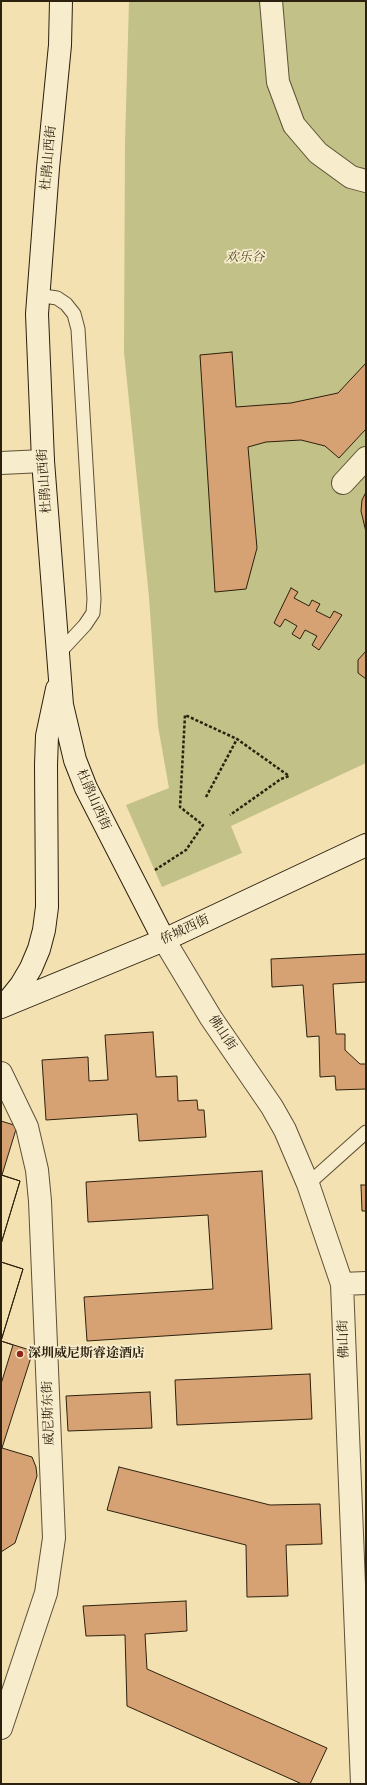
<!DOCTYPE html>
<html>
<head>
<meta charset="utf-8">
<style>
  body { margin:0 }
  #map { position:relative; width:367px; height:1785px; overflow:hidden; background:#f3e1b1; font-family:"IM FELL French Canon",serif }
  canvas { display:block }
  .frame { position:absolute; inset:0; border:2px solid #2c200e; pointer-events:none }
</style>
</head>
<body>
<div id="map">
<canvas width="367" height="1785"></canvas>
<div class="frame"></div>
</div>
<script>
const g = document.querySelector('canvas').getContext('2d');
g.lineJoin = 'round';
function fill(path, color) {
  g.fillStyle = color;
  g.fill(path, 'evenodd');
}
function toPath(rows) {
  const path = new Path2D();
  for (const r of rows) {
    path.moveTo(r[0], r[1]);
    for (let i = 2; i < r.length; i += 2) path.lineTo(r[i], r[i + 1]);
  }
  return path;
}
function stroke(path, color, width, dash) {
  g.strokeStyle = color;
  g.lineWidth = width;
  g.lineCap = dash ? 'butt' : 'round';
  g.setLineDash(dash || []);
  g.stroke(path);
}
function label(font, color, halo, rows, align = 'center') {
  g.font = font + ' "IM FELL French Canon","Noto Serif SC",serif';
  g.lineWidth = 3.5;
  g.setLineDash([]);
  g.textBaseline = 'middle';
  g.strokeStyle = halo;
  g.fillStyle = color;
  for (const [text, x, y, turn = 0] of rows) {
    g.save();
    g.translate(x, y);
    g.rotate((+turn || 0) * Math.PI / 180);
    g.textAlign = isNaN(turn) ? turn : align;
    if (halo) g.strokeText(text, 0, 0);
    g.fillText(text, 0, 0);
    g.restore();
  }
}
fill(toPath([
  [129,1,366,1,366,763,231,826,242,853,162,887,126,805,169,788,158,726,149,597,124,352,125,143]
]), '#c2c187');
const building = toPath([
  [232,352,236,407,291,403,338,393,366,363,366,429,339,458,325,446,301,440,266,442,248,447,257,548,246,589,215,592,200,355,232,352],
  [366,492,366,532,361,511,362,500,366,492],
  [291,588,298,592,294,598,309,606,312,600,320,604,316,611,330,618,334,611,342,615,319,650,312,645,317,636,305,630,300,639,292,634,297,626,285,619,280,627,274,623,291,588],
  [366,651,366,679,358,673,358,660,366,651],
  [366,954,366,982,333,984,336,1034,345,1034,345,1050,360,1064,366,1064,366,1089,336,1090,335,1076,320,1077,319,1036,307,1037,303,985,272,987,271,959,366,954],
  [153,1032,156,1077,177,1076,178,1101,197,1100,198,1110,204,1110,206,1137,139,1141,137,1114,46,1120,42,1060,88,1057,89,1081,108,1080,105,1035,153,1032],
  [1,1121,17,1126,2,1175,20,1181,1,1244,1,1121],
  [262,1171,272,1329,87,1341,84,1297,213,1289,208,1215,88,1222,86,1182,262,1171],
  [1,1175,20,1181,1,1244,1,1175],
  [361,1185,366,1185,366,1211,362,1211,361,1185],
  [1,1262,23,1269,1,1341,33,1351,2,1448,32,1457,36,1467,37,1476,15,1543,1,1552,1,1262],
  [1,1262,23,1269,1,1341,13,1345,1,1384,1,1262],
  [310,1374,312,1419,177,1425,175,1380,310,1374],
  [150,1392,152,1428,68,1431,66,1396,150,1392],
  [119,1467,270,1505,320,1504,322,1544,286,1545,288,1596,247,1597,246,1545,107,1510,119,1467],
  [186,1601,187,1631,145,1634,147,1669,327,1748,310,1784,302,1784,127,1706,125,1635,86,1636,83,1606,186,1601]
]);
fill(building, '#d7a273');
stroke(building, '#2c200e', 1);
const lane = toPath([
  [37,295,57,298,66,304,74,314,78,329,94,599,93,613,85,625,58,654],
  [308,1184,366,1132]
]);
const street = toPath([
  [271,1,278,82,294,125,318,153,351,177,366,181],
  [1,463,43,461],
  [343,483,366,458],
  [164,940,211,1018,272,1107,285,1130,308,1184,342,1284,362,1784],
  [1,1073,27,1127,37,1170,40,1201,54,1538,46,1593,1,1728],
  [342,1284,366,1283]
]);
const secondary = toPath([
  [61,1,60,45,48,168,37,314,43,461,62,705,75,760,86,788,164,940],
  [5,1005,21,985,31,968,39,949,44,930,47,907,46,765,47,736,57,689],
  [1,1007,164,940,366,845]
]);
stroke(lane, '#5e5037', 15);
stroke(street, '#5e5037', 24);
stroke(secondary, '#2c200e', 24);
stroke(toPath([
  [206,797,237,739],
  [155,870,186,850,203,825,180,807,185,715,237,739,289,776,281,779,230,815]
]), '#2c200e', 2.5, [3, 2]);
stroke(lane, '#f7eccc', 13);
stroke(street, '#f7eccc', 22);
stroke(secondary, '#f7eccc', 22);
for (const [x, y, r, color] of [
  [20,1354,4,"#8f2418"]
]) {
  const dot = new Path2D();
  dot.arc(x, y, r, 0, 2 * Math.PI);
  g.fillStyle = color;
  g.fill(dot);
  stroke(dot, '#f7eccc', 1.5);
}
label('13px', '#2c200e', '#f7eccc', [
  ["杜鹃山西街",49,158,-85],
  ["杜鹃山西街",45,481,-94],
  ["杜鹃山西街",93,800,66],
  ["侨城西街",185,930,-25],
  ["佛山街",222,1033,56],
  ["佛山街",344,1339,-92],
  ["威尼斯东街",49,1413,-92]
]);
label('italic 13px', '#595032', '#f7eccc', [
  ["欢乐谷",245,258]
]);
label('bold 13px', '#2c200e', '#f7eccc', [
  ["深圳威尼斯睿途酒店",28,1354]
], 'left');
</script>
</body>
</html>
